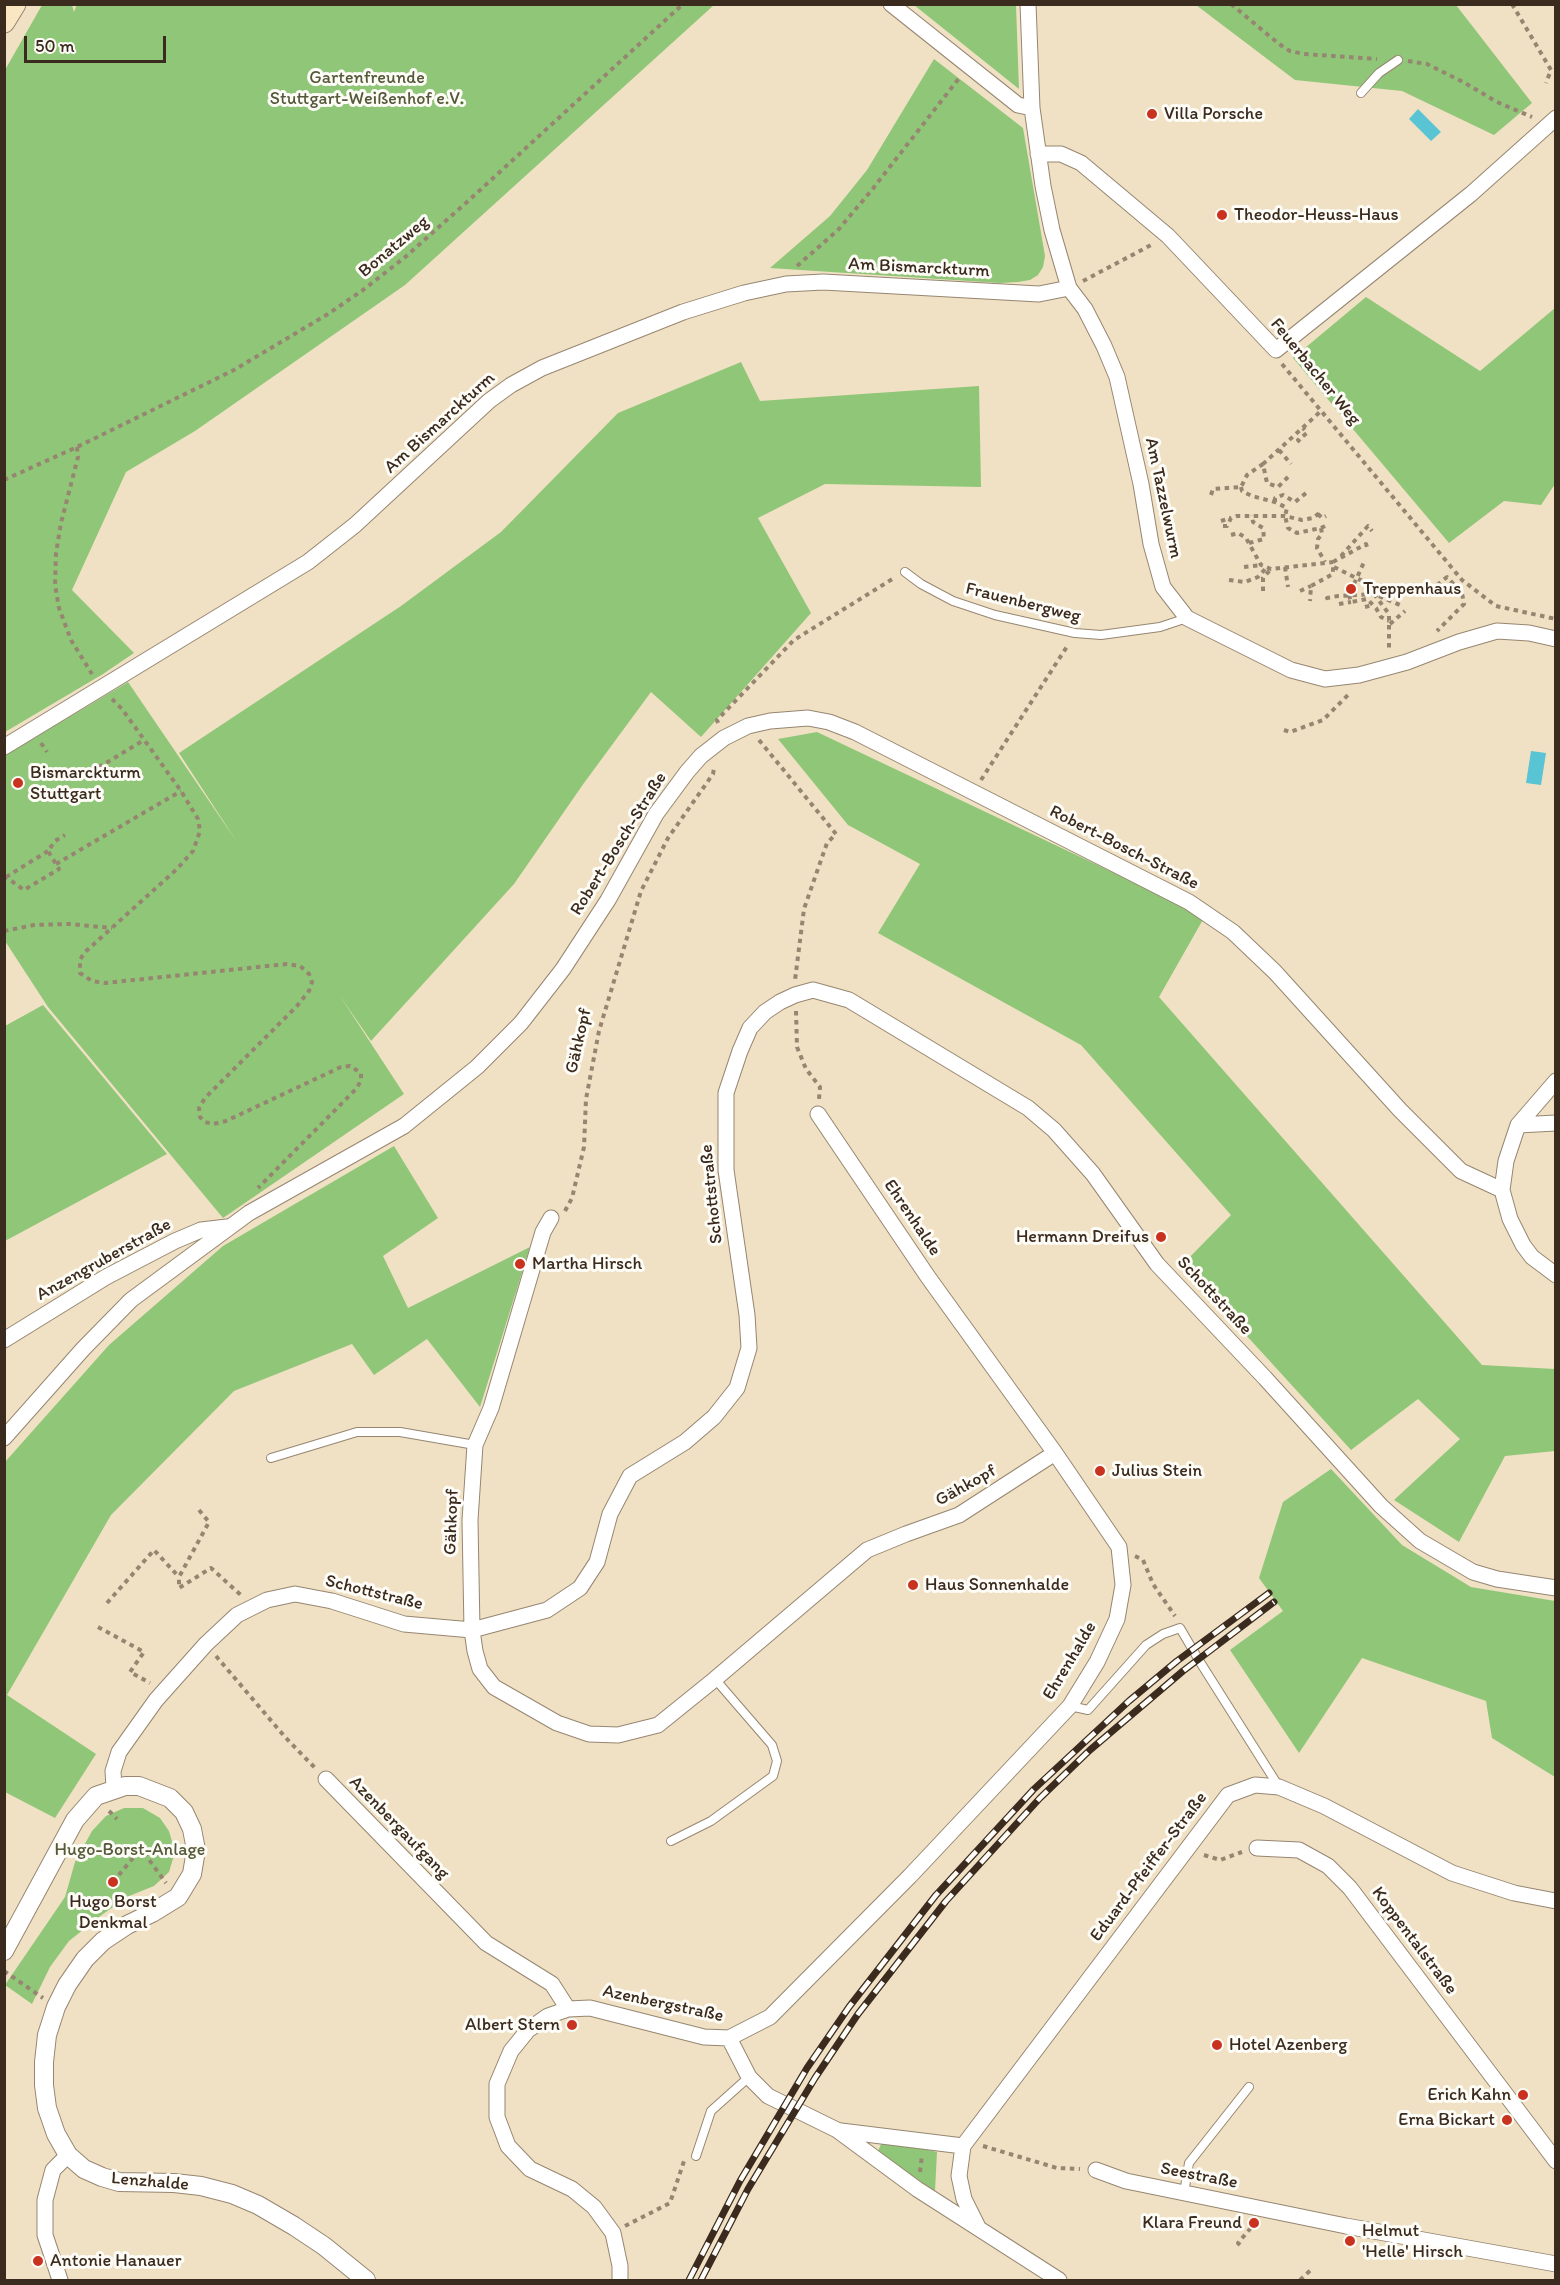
<!DOCTYPE html>
<html>
<head>
<meta charset="utf-8">
<style>
  body { margin:0 }
  #map { position:relative; width:1560px; height:2285px; overflow:hidden; background:#f0e1c4; font-family:Itim,sans-serif }
  canvas { display:block }
  .frame { position:absolute; inset:0; border:6px solid #3b2a1e; pointer-events:none }
  .scale { position:absolute; left:24px; top:36px; width:142px; height:27px; box-sizing:border-box; border:3px solid #3b2a1e; border-top:0; padding-left:8px; font-size:18px; line-height:21px; white-space:nowrap; color:#3b2a1e; -webkit-text-stroke:4px #fdfcf7; paint-order:stroke }
</style>
</head>
<body>
<div id="map">
<canvas width="1560" height="2285"></canvas>
<div class="frame"></div>
<div class="scale">50 m</div>
</div>
<script>
const g = document.querySelector('canvas').getContext('2d');
g.lineJoin = 'round';
function fill(path, color) {
  g.fillStyle = color;
  g.fill(path, 'evenodd');
}
function toPath(rows) {
  const path = new Path2D();
  for (const r of rows) {
    path.moveTo(r[0], r[1]);
    for (let i = 2; i < r.length; i += 2) path.lineTo(r[i], r[i + 1]);
  }
  return path;
}
function stroke(path, color, width, dash) {
  g.strokeStyle = color;
  g.lineWidth = width;
  g.lineCap = dash ? 'butt' : 'round';
  g.setLineDash(dash || []);
  g.stroke(path);
}
function label(font, color, halo, rows, align = 'center') {
  g.font = font + ' Itim,sans-serif';
  g.lineWidth = 6;
  g.setLineDash([]);
  g.textBaseline = 'middle';
  g.strokeStyle = halo;
  g.fillStyle = color;
  for (const [text, x, y, turn = 0] of rows) {
    g.save();
    g.translate(x, y);
    g.rotate((+turn || 0) * Math.PI / 180);
    g.textAlign = isNaN(turn) ? turn : align;
    if (halo) g.strokeText(text, 0, 0);
    g.fillText(text, 0, 0);
    g.restore();
  }
}
fill(toPath([
  [77,4,714,5,405,285,195,431,126,472,72,590,134,653,103,674,5,732,5,70,42,5,72,5,74,12],
  [914,5,1016,5,1019,89],
  [1196,5,1456,5,1532,103,1494,135,1402,91,1295,80],
  [934,59,1023,128,1045,256,1043,267,1038,275,1030,280,1018,282,1000,283,770,268,830,216,867,170],
  [1366,297,1480,371,1555,308,1555,484,1541,505,1504,501,1449,543,1293,358],
  [741,362,760,401,979,386,981,487,825,484,758,518,811,613,701,737,651,692,584,783,514,884,371,1041,340,996,404,1094,223,1218,48,1007,5,941,4,756,128,682,237,842,179,753,401,606,501,532,618,413],
  [817,732,1205,916,1159,997,1482,1365,1555,1369,1555,1451,1505,1456,1459,1542,1394,1500,1460,1439,1418,1399,1351,1450,1182,1265,1231,1215,1081,1045,878,933,920,864,848,825,778,739],
  [43,1005,167,1154,5,1241,5,1026],
  [394,1146,438,1218,383,1256,408,1308,530,1247,480,1407,427,1339,374,1375,352,1344,234,1391,111,1515,7,1695,96,1754,55,1818,5,1792,5,1462,109,1345,223,1246],
  [1331,1469,1402,1545,1471,1587,1555,1601,1555,1777,1492,1738,1486,1701,1362,1658,1299,1753,1230,1650,1283,1611,1259,1578,1283,1502],
  [124,1808,143,1808,160,1818,169,1831,175,1852,169,1872,154,1886,129,1896,103,1914,69,1941,50,1967,32,2004,5,1985,65,1897,75,1862,92,1831,106,1816],
  [883,2140,937,2152,935,2191,877,2153]
]), '#90c678');
fill(toPath([
  [1418,109,1441,132,1431,141,1409,119],
  [1531,751,1546,753,1541,785,1526,783]
]), '#59c4d4');
const service = toPath([
  [1361,93,1379,73,1398,60],
  [905,572,921,584,953,601,995,615,1075,633,1101,635,1160,627,1187,618],
  [271,1458,357,1432,400,1432,475,1445],
  [1070,1706,1088,1710,1146,1645,1163,1634,1180,1628,1200,1662,1279,1787],
  [671,1841,711,1821,773,1776,777,1761,772,1745,715,1679],
  [696,2156,711,2111,749,2077],
  [1184,2193,1189,2163,1249,2087]
]);
const minor = toPath([
  [891,4,1018,105,1032,108],
  [1028,4,1032,108,1043,186,1052,230,1069,288,1085,309,1104,346,1117,377,1141,484,1151,544,1163,587,1187,618,1291,670,1325,679,1359,675,1407,662,1459,642,1497,631,1529,633,1556,639],
  [1038,154,1061,154,1081,163,1168,236,1276,350,1471,194,1556,118],
  [4,747,308,562,355,525,489,401,511,385,542,368,683,312,744,293,786,284,823,282,1039,294,1069,288],
  [1556,1081,1518,1125,1506,1161,1502,1190,1510,1219,1523,1245,1532,1257,1556,1275],
  [1518,1125,1556,1123],
  [551,1218,543,1232,491,1408,475,1445,470,1520,472,1630,475,1651,480,1669,494,1687,557,1723,589,1734,618,1735,658,1725,715,1679,867,1550,906,1534,959,1515,1055,1453],
  [4,1340,106,1277,175,1241,201,1230,227,1227],
  [4,1438,83,1349,131,1300,249,1213,404,1126,477,1067,521,1023,563,969,608,900,656,814,687,772,701,756,724,738,748,726,770,721,808,718,829,722,855,732,1189,902,1233,932,1275,972,1400,1110,1461,1171,1502,1190],
  [326,1779,486,1943,552,1984,568,2009],
  [114,1788,113,1771,119,1752,156,1700,206,1644,237,1615,267,1600,295,1594,332,1601,404,1624,472,1630,547,1610,580,1588,597,1562,610,1514,630,1476,685,1442,714,1417,737,1388,749,1348,747,1315,726,1170,726,1093,740,1051,750,1028,765,1012,780,1002,795,995,813,990,849,1000,1028,1108,1054,1130,1093,1174,1157,1264,1265,1378,1381,1506,1420,1541,1473,1572,1497,1579,1556,1588],
  [1257,1848,1299,1850,1328,1866,1350,1888,1556,2161],
  [729,2038,770,2017,910,1876,1070,1706,1097,1662,1117,1619,1123,1585,1119,1547,1055,1453,928,1277,818,1114],
  [841,2131,963,2146],
  [1096,2170,1126,2181,1346,2226,1556,2264],
  [978,2227,964,2199,959,2176,963,2146,1228,1795,1255,1785,1279,1787,1324,1806,1452,1873,1514,1893,1556,1901],
  [60,2280,45,2235,45,2200,53,2170,68,2155],
  [620,2280,620,2266,613,2233,594,2207,572,2189,530,2169,508,2146,497,2117,497,2084,511,2051,528,2030,548,2016,568,2009,590,2008,704,2037,729,2038,749,2077,768,2096,837,2130,917,2189,1059,2280]
]);
const tertiary = toPath([
  [4,1951,75,1820,96,1796,125,1786,139,1786,170,1798,184,1812,192,1829,196,1850,192,1874,178,1897,152,1913,127,1925,103,1941,85,1959,67,1985,56,2007,47,2035,44,2062,44,2085,47,2108,56,2134,68,2155,84,2169,102,2177,119,2182,174,2183,201,2186,232,2194,258,2205,294,2226,324,2246,366,2280]
]);
const secondary = toPath([
  [4,22,15,4]
]);
stroke(service, '#968671', 10);
stroke(minor, '#968671', 17);
stroke(tertiary, '#968671', 20);
stroke(secondary, '#968671', 23);
stroke(toPath([
  [1231,4,1279,44,1290,51,1304,54,1377,59],
  [1512,4,1551,70,1546,83],
  [1408,61,1427,64,1465,83,1497,102,1532,117],
  [797,266,838,230,871,191,960,77],
  [1083,281,1153,244],
  [1282,364,1462,580,1496,606,1556,619],
  [1300,442,1298,440,1307,433,1303,428],
  [77,447,78,457,61,523,56,553,55,585,59,608,71,640,92,674],
  [1279,450,1291,464],
  [1288,477,1278,487,1267,483,1263,464,1321,411],
  [4,480,77,447,234,370,328,314,363,290,404,258,467,202,683,4],
  [1241,487,1242,491,1252,496,1275,502,1287,508,1285,516,1288,528,1297,533,1321,528,1322,534,1318,539,1317,548,1325,562],
  [1211,495,1213,489,1241,487,1247,475,1263,464],
  [1275,502,1275,498,1283,495,1295,502,1306,493],
  [1318,514,1322,518,1326,516],
  [1221,521,1230,518],
  [1223,526,1227,526,1231,518,1237,516,1285,516,1302,520,1313,518,1322,511],
  [1321,528,1329,524],
  [1231,535,1238,533,1246,538,1261,565,1271,569,1333,562,1333,574,1311,586,1310,601],
  [1249,543,1264,539,1263,528,1253,522,1252,515],
  [1341,556,1368,526,1372,531],
  [1333,562,1366,544,1367,547],
  [1244,567,1261,565],
  [1285,567,1288,587],
  [1334,567,1391,595],
  [1229,580,1245,582,1258,577,1267,567],
  [1354,584,1365,560],
  [1437,585,1447,577,1462,593,1464,604,1437,631],
  [1263,591,1263,578,1271,569],
  [1300,591,1311,586],
  [1374,594,1389,614,1389,650],
  [1374,594,1385,583],
  [1349,595,1351,602,1367,599,1376,608,1381,617,1389,621],
  [1328,599,1327,598,1338,596,1374,594,1400,605],
  [1339,604,1351,602],
  [1365,607,1373,605],
  [1390,624,1405,611],
  [112,699,122,709,181,791,198,819,200,831,193,851,177,869,84,953,80,960,80,973,92,981,105,983,287,964,300,966,309,974,312,982,309,991,297,1006,205,1098,199,1108,200,1117,205,1122,213,1124,226,1121,341,1067,350,1066,361,1073,361,1080,357,1088,258,1188],
  [718,723,717,720,794,640,894,578],
  [1284,730,1290,732,1323,720,1351,692],
  [759,740,836,834,827,843,804,909,795,980],
  [41,743,47,752],
  [91,772,144,740],
  [981,780,1068,645],
  [56,864,181,791],
  [6,877,48,851],
  [4,878,6,877,24,890,59,869,48,851,55,841,65,835],
  [4,931,34,925,69,924,112,928],
  [796,1011,797,1047,806,1069,820,1087,819,1099],
  [565,1211,572,1198,584,1147,586,1099,599,1031,641,891,668,838,713,774,714,768],
  [199,1510,209,1522,179,1577,179,1588,211,1568,242,1596],
  [1135,1556,1143,1560,1153,1584,1175,1616],
  [107,1603,154,1550,179,1577],
  [98,1627,144,1652,130,1672,150,1683],
  [216,1656,285,1737,317,1770],
  [109,1811,117,1819],
  [144,1853,166,1883],
  [1204,1855,1220,1860,1242,1852],
  [113,1882,133,1858],
  [4,1971,43,1998],
  [983,2146,1057,2168,1080,2169],
  [920,2172,922,2155],
  [625,2226,670,2203,684,2161],
  [1240,2245,1238,2243,1255,2223],
  [1300,2280,1313,2268]
]), '#968671', 4, [4.5, 4.5]);
stroke(service, '#fff', 8);
stroke(minor, '#fff', 15);
stroke(tertiary, '#fff', 18);
stroke(secondary, '#fbe6c4', 21);
const rail = toPath([
  [689,2280,740,2181,807,2068,849,2007,936,1895,1033,1790,1129,1701,1177,1661,1269,1593],
  [701,2280,748,2189,815,2078,858,2014,946,1901,1040,1798,1090,1750,1183,1671,1274,1602]
]);
stroke(rail, '#3b2a1e', 7);
stroke(rail, '#fdfcf7', 4.5, [14]);
for (const [x, y, r, color] of [
  [1152,114,6,"#c8321e"],
  [1222,215,6,"#c8321e"],
  [1351,589,6,"#c8321e"],
  [18,783,6,"#c8321e"],
  [1161,1237,6,"#c8321e"],
  [520,1264,6,"#c8321e"],
  [1100,1471,6,"#c8321e"],
  [913,1585,6,"#c8321e"],
  [113,1882,6,"#c8321e"],
  [572,2025,6,"#c8321e"],
  [1217,2045,6,"#c8321e"],
  [1523,2095,6,"#c8321e"],
  [1507,2120,6,"#c8321e"],
  [1254,2223,6,"#c8321e"],
  [1350,2241,6,"#c8321e"],
  [38,2261,6,"#c8321e"]
]) {
  const dot = new Path2D();
  dot.arc(x, y, r, 0, 2 * Math.PI);
  g.fillStyle = color;
  g.fill(dot);
  stroke(dot, '#fdfcf7', 2);
}
label('18px', '#545939', '#fdfcf7', [
  ["Gartenfreunde",367,78],
  ["Stuttgart-Weißenhof e.V.",367,99],
  ["Hugo-Borst-Anlage",130,1850]
]);
label('18px', '#3b2a1e', '#fdfcf7', [
  ["Villa Porsche",1164,114],
  ["Theodor-Heuss-Haus",1234,215],
  ["Treppenhaus",1363,589],
  ["Bismarckturm",30,773],
  ["Stuttgart",30,794],
  ["Hermann Dreifus",1149,1237,"right"],
  ["Martha Hirsch",532,1264],
  ["Julius Stein",1112,1471],
  ["Haus Sonnenhalde",925,1585],
  ["Hugo Borst",113,1902,"center"],
  ["Denkmal",113,1923,"center"],
  ["Albert Stern",560,2025,"right"],
  ["Hotel Azenberg",1229,2045],
  ["Erich Kahn",1511,2095,"right"],
  ["Erna Bickart",1495,2120,"right"],
  ["Klara Freund",1242,2223,"right"],
  ["Helmut",1362,2231],
  ["'Helle' Hirsch",1362,2252],
  ["Antonie Hanauer",50,2261]
], 'left');
label('18px', '#3b2a1e', '#fdfcf7', [
  ["Bonatzweg",394,247,-40],
  ["Am Bismarckturm",919,268,3],
  ["Feuerbacher Weg",1315,372,51],
  ["Am Bismarckturm",440,423,-42],
  ["Am Tazzelwurm",1163,498,78],
  ["Frauenbergweg",1023,603,14],
  ["Robert-Bosch-Straße",619,844,-58],
  ["Robert-Bosch-Straße",1124,848,27],
  ["Gähkopf",579,1041,-77],
  ["Schottstraße",712,1194,-96],
  ["Ehrenhalde",912,1218,56],
  ["Anzengruberstraße",104,1260,-29],
  ["Schottstraße",1214,1296,47],
  ["Gähkopf",966,1486,-29],
  ["Gähkopf",452,1522,-88],
  ["Schottstraße",374,1593,14],
  ["Ehrenhalde",1070,1661,-59],
  ["Azenbergaufgang",399,1828,46],
  ["Eduard-Pfeiffer-Straße",1149,1867,-53],
  ["Koppentalstraße",1414,1941,53],
  ["Azenbergstraße",663,2004,12],
  ["Seestraße",1199,2176,11],
  ["Lenzhalde",150,2182,5]
]);
</script>
</body>
</html>
